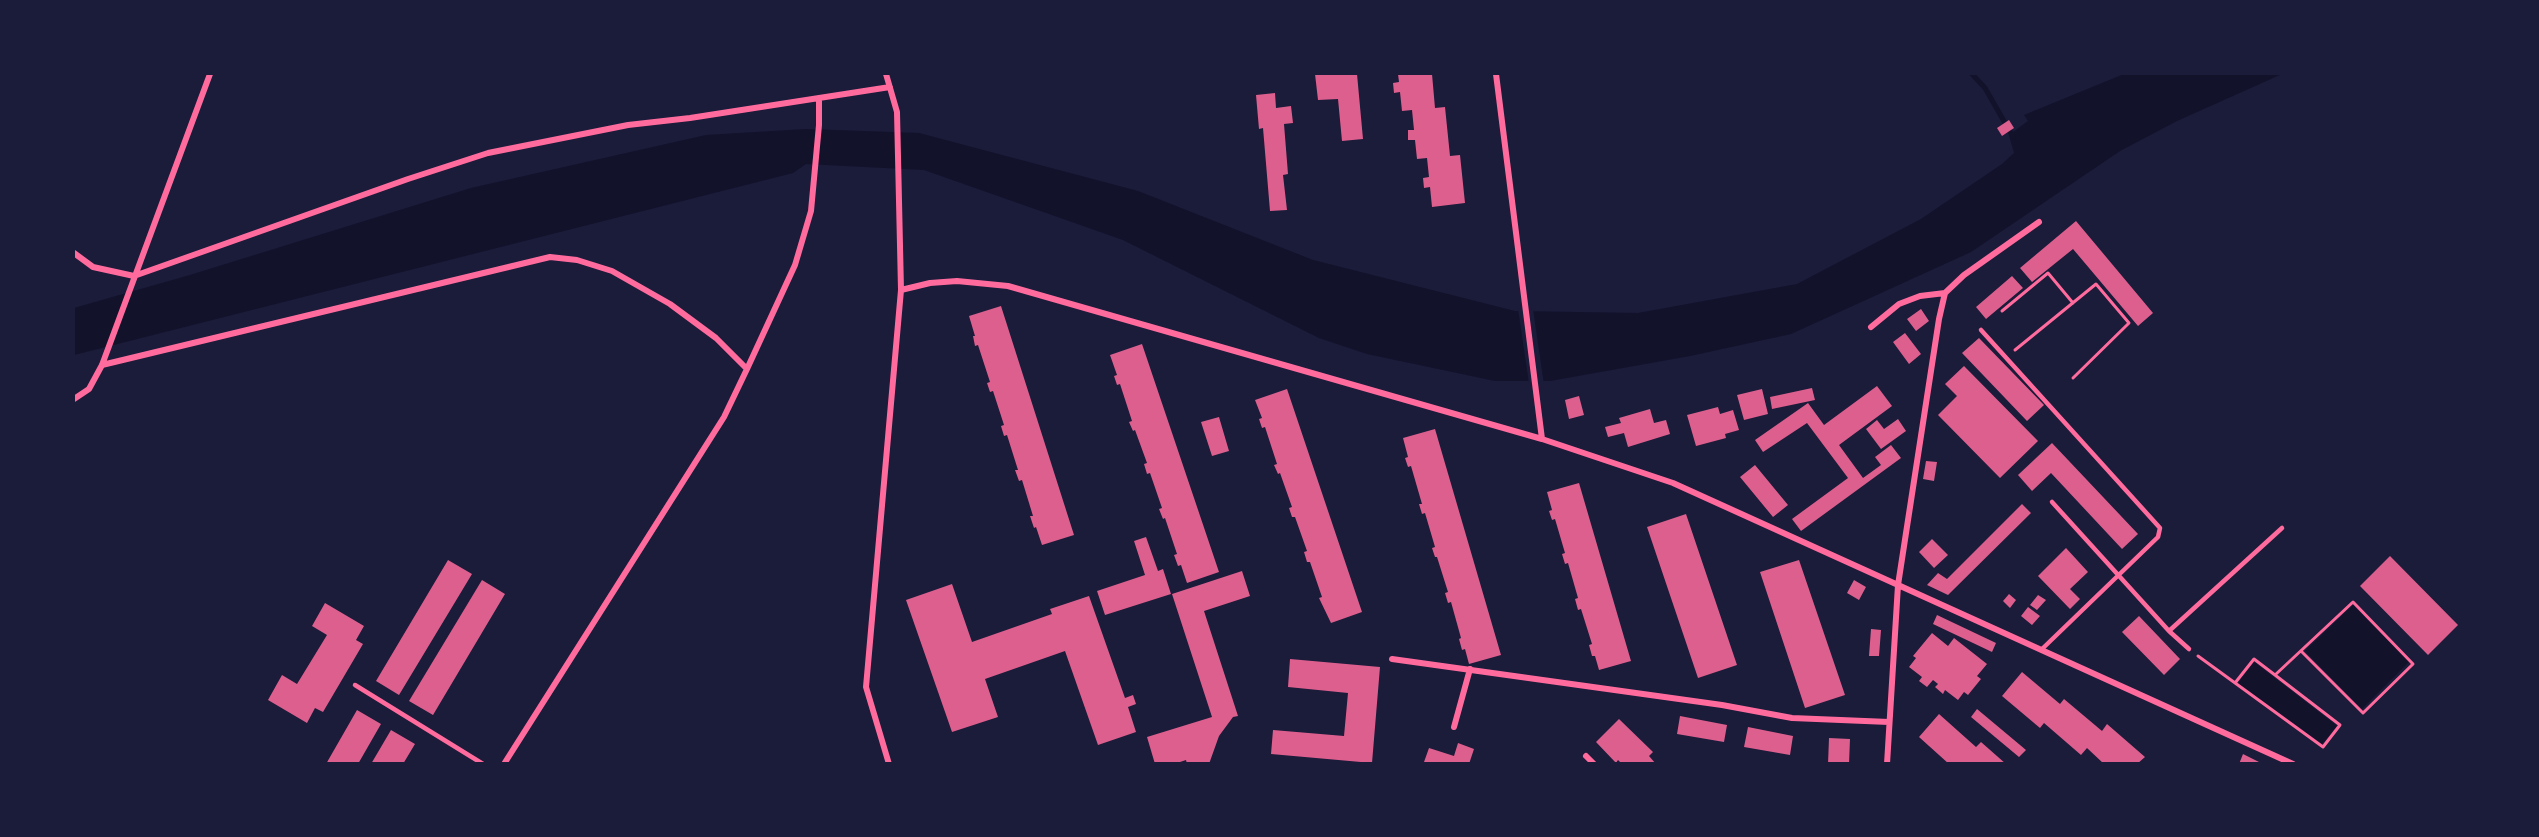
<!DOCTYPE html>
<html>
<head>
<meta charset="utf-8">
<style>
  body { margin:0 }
  #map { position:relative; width:2539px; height:837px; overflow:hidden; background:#1b1b3a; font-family:"PT Sans Narrow",sans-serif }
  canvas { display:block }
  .frame { position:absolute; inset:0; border:75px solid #1b1b3a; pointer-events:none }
</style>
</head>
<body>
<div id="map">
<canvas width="2539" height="837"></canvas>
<div class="frame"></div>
</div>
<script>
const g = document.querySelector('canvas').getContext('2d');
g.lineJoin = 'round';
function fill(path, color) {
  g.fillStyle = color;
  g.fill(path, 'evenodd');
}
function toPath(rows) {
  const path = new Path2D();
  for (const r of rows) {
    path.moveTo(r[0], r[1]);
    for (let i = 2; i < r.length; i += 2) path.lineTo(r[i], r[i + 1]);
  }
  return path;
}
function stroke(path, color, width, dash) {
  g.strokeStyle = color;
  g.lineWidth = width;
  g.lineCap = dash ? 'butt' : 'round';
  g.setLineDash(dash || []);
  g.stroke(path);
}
fill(toPath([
  [2124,74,2282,74,2177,121,2120,151,1971,252,1791,334,1690,356,1550,381,1495,381,1367,354,1319,338,1123,240,924,170,806,164,793,173,74,355,74,308,190,275,471,188,706,135,806,129,919,133,1138,191,1313,260,1515,311,1638,313,1797,284,1921,219,2002,164,2014,153,2009,135,2028,121,2024,115],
  [2353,605,2409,662,2362,709,2305,651],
  [2254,662,2337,726,2322,744,2238,683]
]), '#12122b');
fill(toPath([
  [1522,308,1533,309,1544,384,1529,384,1518,309]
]), '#1b1b3a');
stroke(toPath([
  [1972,74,1985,88,2013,137]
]), '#12122b', 5);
fill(toPath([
  [1315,74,1357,74,1363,139,1342,141,1338,99,1318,100],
  [1398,74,1432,74,1435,108,1445,107,1450,156,1460,155,1465,203,1432,207,1430,187,1424,188,1423,178,1429,177,1427,158,1417,159,1415,140,1408,140,1408,130,1414,130,1412,110,1402,111,1400,92,1394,93,1393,83,1399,82],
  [1275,93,1276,108,1291,106,1293,123,1284,124,1288,174,1283,175,1287,210,1270,211,1263,128,1259,129,1256,95],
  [2009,120,2014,128,2002,136,1997,128],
  [2076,221,2153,313,2138,326,2073,249,2032,282,2020,268],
  [2012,276,2023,288,1986,319,1976,307],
  [1001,306,1074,535,1042,545,1036,527,1034,528,1030,516,1033,516,1022,480,1019,481,1015,470,1018,470,1007,435,1004,436,1001,426,1004,425,993,391,990,392,987,383,990,382,978,345,975,346,973,336,975,336,969,316],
  [1921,309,1929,321,1916,331,1907,319],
  [1905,333,1921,354,1909,364,1893,342],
  [1979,338,2044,405,2027,421,1962,353],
  [1142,344,1219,572,1187,583,1181,565,1178,566,1174,555,1177,554,1165,518,1163,519,1159,509,1162,508,1150,473,1147,474,1144,464,1147,463,1135,430,1133,431,1129,422,1132,421,1120,384,1117,385,1114,376,1117,375,1110,355],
  [1964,366,2038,441,2000,478,1938,415,1957,396,1945,384],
  [1877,386,1892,406,1839,445,1863,478,1881,465,1875,457,1891,445,1901,458,1801,531,1792,519,1848,478,1807,423,1763,452,1755,440,1808,403,1824,425],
  [1812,388,1815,400,1772,409,1770,397],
  [1287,389,1362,612,1331,623,1319,598,1322,597,1310,562,1307,562,1304,552,1307,551,1295,517,1292,517,1289,508,1292,507,1280,473,1278,474,1274,465,1277,464,1265,427,1262,428,1259,419,1262,418,1255,400],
  [1762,389,1768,414,1744,420,1737,395],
  [1579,396,1584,415,1569,419,1565,400],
  [1718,407,1720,414,1733,410,1739,430,1725,434,1726,438,1696,446,1687,415],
  [1650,409,1654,423,1666,420,1670,434,1628,447,1624,433,1608,437,1605,427,1621,423,1619,418],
  [1219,417,1229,451,1212,456,1201,422],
  [1898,419,1906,431,1881,449,1866,429,1877,420,1884,429],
  [1435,429,1501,655,1469,664,1465,649,1462,650,1459,639,1461,638,1451,602,1448,603,1445,593,1448,592,1437,557,1435,557,1432,548,1435,547,1425,513,1422,514,1419,504,1422,504,1411,466,1408,467,1405,458,1408,457,1403,438],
  [2052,443,2138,534,2122,549,2051,473,2032,491,2018,475],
  [1926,461,1937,462,1934,481,1923,479],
  [1755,465,1788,505,1773,517,1740,477],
  [1579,483,1631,661,1599,670,1595,656,1592,656,1589,645,1592,644,1581,609,1578,610,1575,599,1578,598,1568,563,1565,564,1562,554,1565,553,1555,519,1552,520,1549,511,1552,510,1547,492],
  [2022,504,2031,513,1948,595,1927,585,1938,573,1947,579],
  [1686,514,1737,665,1698,678,1647,527],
  [1146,537,1158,571,1163,569,1171,594,1105,615,1097,591,1145,575,1134,541],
  [1932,539,1948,555,1934,568,1919,552],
  [2066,548,2088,572,2070,589,2080,599,2070,609,2038,576],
  [2390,556,2458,625,2428,655,2360,586],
  [448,560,472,574,399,695,376,681],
  [1799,560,1845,695,1805,708,1760,572],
  [1242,571,1250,596,1204,611,1238,716,1233,717,1219,736,1209,764,1187,764,1186,760,1174,764,1155,764,1147,737,1212,717,1172,594],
  [482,580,505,594,433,715,409,701],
  [1854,580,1866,587,1859,600,1847,593],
  [952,584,972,642,1052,614,1050,609,1089,596,1125,698,1133,695,1136,704,1128,707,1136,732,1098,745,1065,651,985,679,998,717,952,732,906,600],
  [2009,594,2016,600,2010,608,2003,601],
  [2038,595,2046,600,2037,610,2030,605],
  [325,603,364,626,356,640,363,644,323,712,315,708,307,723,268,700,282,675,297,684,327,635,312,626],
  [2028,607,2040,616,2032,625,2021,616],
  [1937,615,1996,643,1992,652,1933,624],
  [2139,616,2180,659,2164,675,2122,632],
  [1871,629,1881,630,1879,656,1869,656],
  [1932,633,1948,646,1954,638,1987,664,1977,676,1981,679,1968,695,1964,692,1958,700,1945,690,1943,694,1935,687,1938,684,1933,680,1927,687,1919,681,1922,677,1909,667,1916,658,1913,656],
  [1290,659,1380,667,1372,763,1271,754,1273,730,1344,736,1348,693,1288,687],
  [2022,672,2060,704,2064,699,2102,731,2107,724,2145,757,2137,764,2104,764,2087,748,2081,755,2044,723,2040,728,2002,696],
  [1977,709,2026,750,2019,757,1971,717],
  [357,710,381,724,358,764,326,764],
  [1939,714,1976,747,1981,742,2006,764,1949,764,1919,737],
  [1680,716,1727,725,1724,742,1677,734],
  [1619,719,1653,752,1649,756,1656,764,1622,764,1618,760,1616,763,1596,742],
  [1748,727,1793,736,1790,755,1744,747],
  [391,730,415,744,403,764,371,764],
  [1829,738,1850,739,1849,764,1828,764],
  [1458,743,1474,749,1469,764,1424,762,1429,748,1454,756],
  [2243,754,2263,764,2239,764]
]), '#dd5f8e');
stroke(toPath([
  [2002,311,2048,273,2073,303],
  [2015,350,2096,284,2129,323,2073,378],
  [2198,656,2323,747,2340,725,2275,675],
  [2235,683,2254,659,2275,675,2353,602,2413,664,2363,713,2301,651]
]), '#ff6b9d', 3);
stroke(toPath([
  [1981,330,2160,528,2158,537,2041,650],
  [2052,502,2169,631,2189,649],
  [2169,631,2282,528],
  [355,685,483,764]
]), '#ff6b9d', 4.5);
stroke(toPath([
  [886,74,897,112,901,290],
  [1496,74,1542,439],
  [74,253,93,267,134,276,408,179,488,153,628,125,690,118,890,87],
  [1871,327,1899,304,1920,296,1945,293],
  [102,365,550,257,577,260,612,271,670,304,716,338,747,369,724,417,504,764],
  [747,369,795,265,811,211,819,125,819,98],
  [74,399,89,389,102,365,210,74],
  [1392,659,1722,705,1792,718,1889,722],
  [1454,727,1470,669],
  [1586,756,1594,764],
  [889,764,866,687,901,290,930,283,957,281,1008,286,1542,439,1673,483,2293,764],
  [1887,764,1898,585,1939,319,1945,293,1964,275,2039,222]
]), '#ff6b9d', 6);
</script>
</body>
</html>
